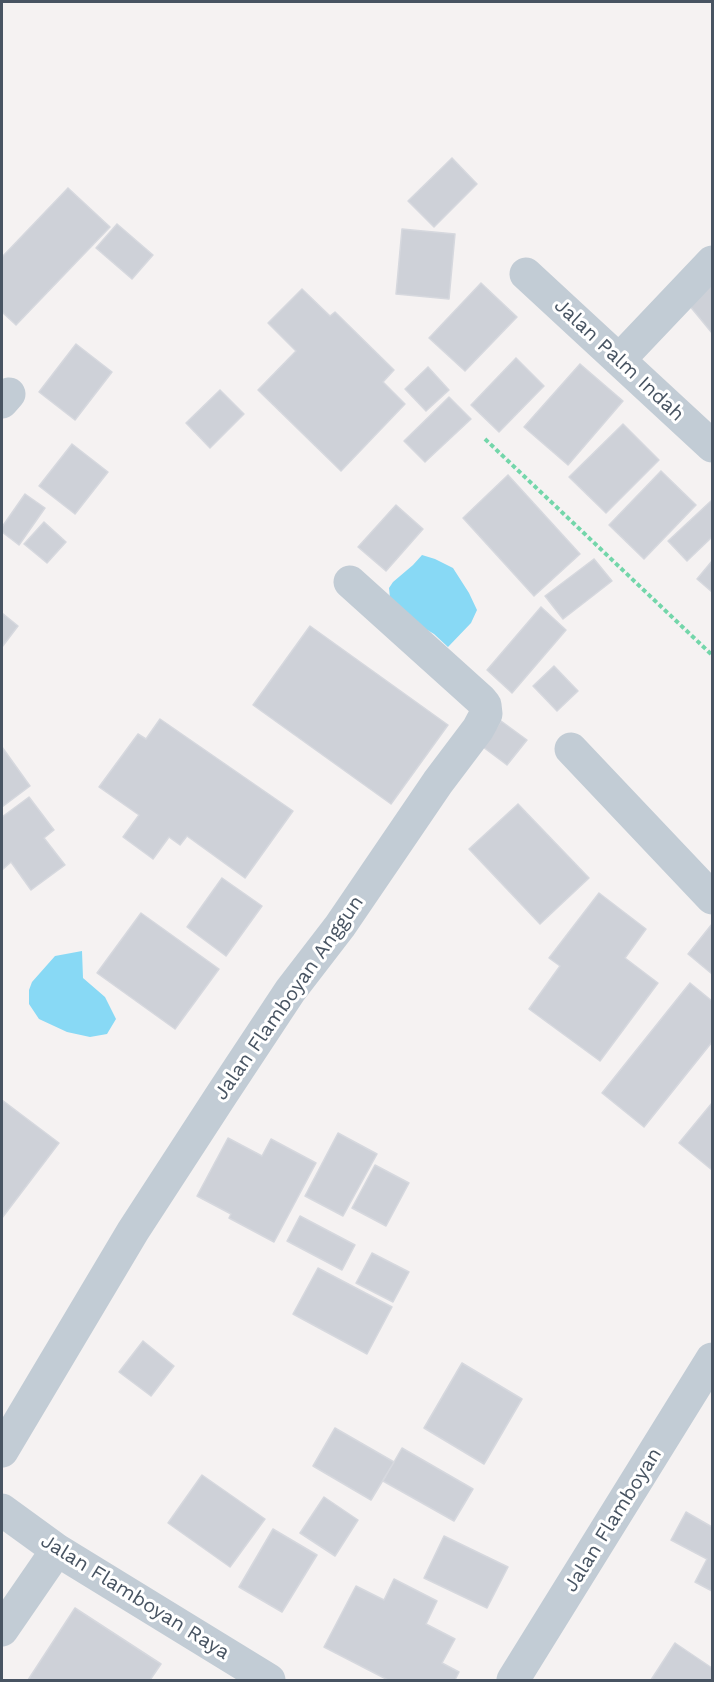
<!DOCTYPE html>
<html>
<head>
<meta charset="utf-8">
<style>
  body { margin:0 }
  #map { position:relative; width:714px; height:1682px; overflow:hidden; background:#f5f2f2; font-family:"Work Sans",sans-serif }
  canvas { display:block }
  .frame { position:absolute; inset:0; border:3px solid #485462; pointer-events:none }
</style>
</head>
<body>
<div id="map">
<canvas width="714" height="1682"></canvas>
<div class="frame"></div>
</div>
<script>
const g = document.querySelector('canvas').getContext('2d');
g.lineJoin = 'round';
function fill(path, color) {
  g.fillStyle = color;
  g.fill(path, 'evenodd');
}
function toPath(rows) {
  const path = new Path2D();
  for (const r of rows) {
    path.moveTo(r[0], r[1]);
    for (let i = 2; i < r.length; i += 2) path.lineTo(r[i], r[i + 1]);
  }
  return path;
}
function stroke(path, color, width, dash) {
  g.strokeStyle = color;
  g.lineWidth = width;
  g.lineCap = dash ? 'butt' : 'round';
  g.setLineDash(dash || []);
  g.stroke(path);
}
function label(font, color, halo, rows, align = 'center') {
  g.font = font + ' "Work Sans",sans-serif';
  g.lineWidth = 6;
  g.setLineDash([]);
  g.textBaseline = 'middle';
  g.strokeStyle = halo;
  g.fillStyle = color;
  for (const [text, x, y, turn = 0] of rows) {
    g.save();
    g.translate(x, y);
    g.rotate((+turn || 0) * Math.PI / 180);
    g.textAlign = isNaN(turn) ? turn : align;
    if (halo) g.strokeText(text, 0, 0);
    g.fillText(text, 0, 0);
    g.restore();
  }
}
fill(toPath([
  [422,555,435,559,453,568,469,593,477,610,471,623,448,647,434,634,414,622,390,598,389,588,393,582,413,565],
  [82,951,83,978,105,997,116,1019,107,1034,90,1037,67,1032,39,1019,29,1004,29,990,32,982,55,956]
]), '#88d9f5');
const building = toPath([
  [452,158,477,184,434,227,408,201,452,158],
  [68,188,110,227,16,325,2,312,2,257,68,188],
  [117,224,153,255,132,279,96,248,117,224],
  [402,229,455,234,449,299,396,294,402,229],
  [712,275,712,333,684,299,712,275],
  [481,283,517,317,465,371,429,338,481,283],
  [302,289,330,316,335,312,394,370,383,382,405,404,341,471,258,390,296,351,268,323,302,289],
  [76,344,112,372,75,420,39,392,76,344],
  [516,358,544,386,499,432,471,405,516,358],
  [580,364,623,401,568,465,524,427,580,364],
  [428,367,449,390,426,411,405,389,428,367],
  [220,390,244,414,210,448,186,423,220,390],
  [449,397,471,419,425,462,404,441,449,397],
  [623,424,659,460,606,513,569,477,623,424],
  [72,444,108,472,75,514,39,486,72,444],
  [661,471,696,505,644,559,609,525,661,471],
  [508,475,580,554,534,596,463,518,508,475],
  [25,494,45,508,19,545,2,532,2,527,25,494],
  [712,500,712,537,687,561,668,541,712,500],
  [396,505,423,529,386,571,358,547,396,505],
  [44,522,66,542,47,563,24,544,44,522],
  [594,559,612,581,563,619,545,596,594,559],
  [712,561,712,592,697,579,712,561],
  [541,607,566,630,512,693,487,670,541,607],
  [2,613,18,626,2,647,2,613],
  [310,626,448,725,391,804,253,705,310,626],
  [554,666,578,691,557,711,533,686,554,666],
  [160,719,293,811,245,878,187,836,180,845,169,837,153,859,123,837,139,815,99,787,138,734,146,739,160,719],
  [501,721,527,740,507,765,483,747,501,721],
  [2,747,30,786,2,807,2,747],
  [29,797,54,830,44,838,65,865,31,890,11,862,2,870,2,817,29,797],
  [518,804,589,878,540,924,469,849,518,804],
  [222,878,262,906,226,956,187,927,222,878],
  [599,893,646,929,625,958,658,983,600,1061,529,1009,560,966,549,958,599,893],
  [141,913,219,969,175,1029,97,973,141,913],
  [712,924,712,974,688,954,712,924],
  [690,983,712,1001,712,1042,644,1127,602,1093,690,983],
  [2,1100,59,1143,2,1218,2,1100],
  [712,1103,712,1170,679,1143,712,1103],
  [338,1133,377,1154,343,1216,305,1196,338,1133],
  [228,1138,262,1156,271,1139,316,1163,274,1242,229,1218,231,1214,197,1196,228,1138],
  [375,1165,409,1183,386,1226,352,1208,375,1165],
  [300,1216,355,1245,342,1270,287,1241,300,1216],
  [372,1253,409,1272,393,1302,356,1283,372,1253],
  [318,1268,392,1307,367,1354,293,1314,318,1268],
  [143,1341,174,1366,151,1396,119,1372,143,1341],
  [462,1363,522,1399,484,1464,424,1428,462,1363],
  [335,1428,394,1462,371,1500,313,1466,335,1428],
  [402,1448,473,1489,454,1521,383,1481,402,1448],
  [202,1475,265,1519,230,1567,168,1523,202,1475],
  [324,1497,358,1520,335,1556,300,1533,324,1497],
  [686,1512,712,1527,712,1591,695,1582,707,1559,671,1540,686,1512],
  [273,1529,317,1555,282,1612,239,1587,273,1529],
  [444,1536,508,1567,487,1608,424,1578,444,1536],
  [394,1579,437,1601,426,1624,455,1639,442,1663,459,1672,455,1680,388,1680,324,1647,356,1586,384,1600,394,1579],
  [75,1608,161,1664,150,1680,28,1680,75,1608],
  [675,1643,712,1668,712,1680,651,1680,675,1643]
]);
fill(building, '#ced1d8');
stroke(building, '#d6d8de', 1.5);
stroke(toPath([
  [485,439,712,655]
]), '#73d6aa', 4, [4.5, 3]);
stroke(toPath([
  [526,274,712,446],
  [619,360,712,262],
  [2,402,9,394],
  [571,749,712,898],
  [2,1451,133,1231,222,1094,290,991,340,926,438,782,478,729,486,714,485,705,481,700,350,582],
  [2,1510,57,1550,269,1680],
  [2,1630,57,1550],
  [513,1680,712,1359]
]), '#c2ccd5', 33);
label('20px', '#485462', '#fff', [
  ["Jalan Palm Indah",619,360,43],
  ["Jalan Flamboyan Anggun",289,998,-55],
  ["Jalan Flamboyan",613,1520,-58],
  ["Jalan Flamboyan Raya",135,1597,32]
]);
</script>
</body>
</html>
